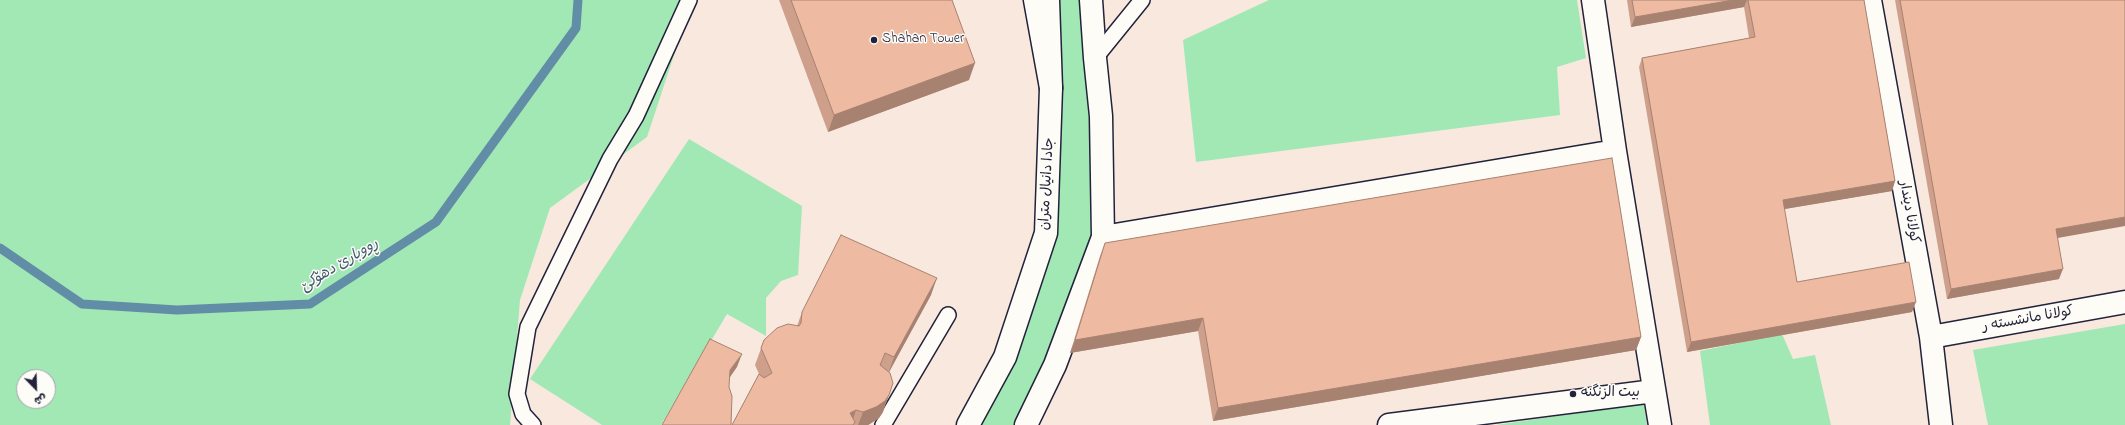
<!DOCTYPE html>
<html>
<head>
<meta charset="utf-8">
<style>
  body { margin:0 }
  #map { position:relative; width:2125px; height:425px; overflow:hidden; background:#f9e8de; font-family:"Indie Flower","Playpen Sans Arabic",sans-serif }
  canvas { display:block }
  .north { position:absolute; left:16px; top:369px; width:40px; height:40px; box-sizing:border-box; background:#fdfcf7; border:1px solid #a5a5ac; border-radius:50%; rotate:157deg; font-size:11px; font-weight:700; line-height:16px; text-align:center; color:#22223b }
  .north::after { content:''; display:block; margin:auto; width:14px; height:18px; background:#22223b; clip-path:polygon(50% 0,100% 100%,50% 72%,0 100%) }
</style>
</head>
<body>
<div id="map">
<canvas width="2125" height="425"></canvas>
<div class="north">ش</div>
</div>
<script>
const g = document.querySelector('canvas').getContext('2d');
g.lineJoin = 'round';
function fill(path, color) {
  g.fillStyle = color;
  g.fill(path, 'evenodd');
}
function toPath(rows) {
  const path = new Path2D();
  for (const r of rows) {
    path.moveTo(r[0], r[1]);
    for (let i = 2; i < r.length; i += 2) path.lineTo(r[i], r[i + 1]);
  }
  return path;
}
function stroke(path, color, width, dash) {
  g.strokeStyle = color;
  g.lineWidth = width;
  g.lineCap = dash ? 'butt' : 'round';
  g.setLineDash(dash || []);
  g.stroke(path);
}
function label(font, color, halo, rows, align = 'center') {
  g.font = font + ' "Indie Flower","Playpen Sans Arabic",sans-serif';
  g.lineWidth = 3;
  g.setLineDash([]);
  g.textBaseline = 'middle';
  g.strokeStyle = halo;
  g.fillStyle = color;
  for (const [text, x, y, turn = 0] of rows) {
    g.save();
    g.translate(x, y);
    g.rotate((+turn || 0) * Math.PI / 180);
    g.textAlign = isNaN(turn) ? turn : align;
    if (halo) g.strokeText(text, 0, 0);
    g.fillText(text, 0, 0);
    g.restore();
  }
}
fill(toPath([
  [0,0,697,0,680,37,647,137,550,208,520,300,510,425,0,425],
  [24,377,48,377,48,401,24,401],
  [1051,0,1087,0,1098,237,1022,425,971,425,1040,265],
  [1269,0,1577,0,1586,58,1557,67,1560,115,1196,162,1183,40],
  [689,139,802,206,798,275,781,281,766,298,766,336,727,314,661,425,602,425,530,379],
  [2125,324,2125,425,1988,425,1973,350],
  [1782,334,1793,359,1815,355,1831,425,1710,425,1700,351],
  [1644,403,1647,425,1496,425]
]), '#a1e8b5');
stroke(toPath([
  [0,248,82,304,177,310,310,304,436,222,576,28,578,0]
]), '#628da6', 9);
const lane = toPath([
  [1095,58,1142,0],
  [533,425,523,414,517,394,528,327,610,159,636,116,689,0],
  [883,425,948,315]
]);
const street = toPath([
  [1593,0,1615,151,1660,425],
  [1870,0,1931,337,1941,425],
  [1103,237,1615,151],
  [1931,337,2125,302],
  [1389,425,1654,391]
]);
const primary = toPath([
  [968,425,1005,357,1046,233,1051,88,1035,0],
  [1026,425,1055,365,1103,237,1101,116,1095,58,1091,0]
]);
const highway = toPath([
  [1048,0,1051,88]
]);
stroke(lane, '#22223b', 18);
stroke(street, '#22223b', 25);
stroke(primary, '#22223b', 25);
stroke(highway, '#22223b', 25);
stroke(lane, '#fdfcf7', 15);
stroke(street, '#fdfcf7', 22);
stroke(primary, '#fdfcf7', 22);
stroke(highway, '#fdfcf7', 22);
fill(toPath([
  [779,0,952,0,969,80,828,132],
  [1627,0,1864,0,1895,181,1892,191,1784,209,1797,282,1912,312,1687,352,1639,67,1642,58,1749,38,1744,7,1631,27],
  [1895,0,2125,0,2057,238,2059,279,1947,299],
  [1105,243,1641,337,1636,350,1213,421,1198,331,1070,353,1100,256],
  [931,295,889,372,883,412,879,418,870,424,868,425,732,425,759,374,755,365,764,340,797,326,802,312]
]), '#cea08b');
fill(toPath([
  [1733,0,1747,0,1744,7,1631,27,1635,17],
  [975,63,969,80,828,132,834,115],
  [1895,181,1892,191,1779,210,1783,200],
  [2125,217,2125,226,2052,239,2056,229],
  [2063,269,2059,279,1947,299,1951,289],
  [937,278,931,295,888,374,894,357],
  [1916,302,1912,312,1687,352,1691,342],
  [1203,318,1198,331,1070,353,1075,340],
  [1641,337,1636,350,1213,421,1218,408],
  [742,354,737,367,726,383,730,370],
  [889,395,883,412,879,418,868,425,858,425,863,412],
  [856,410,851,425,850,413]
]), '#a78271');
const building = toPath([
  [791,0,952,0,975,63,834,115,791,0],
  [1632,0,1733,0,1635,17,1632,0],
  [1748,0,1864,0,1895,181,1783,200,1797,282,1909,262,1916,302,1691,342,1642,58,1755,37,1748,0],
  [1900,0,2125,0,2125,217,2056,229,2063,269,1951,289,1900,0],
  [1612,158,1641,337,1218,408,1203,318,1075,340,1105,243,1612,158],
  [841,235,937,278,894,357,885,353,883,358,880,365,890,373,893,383,889,395,885,401,876,407,863,412,856,410,850,413,855,422,853,425,732,425,759,374,764,378,772,373,761,348,764,340,777,328,788,324,799,326,801,323,802,312,841,235],
  [710,339,742,354,730,370,729,387,732,396,731,425,662,425,710,339]
]);
fill(building, '#efbaa2');
stroke(building, '#a78271', 1);
for (const [x, y, r, color] of [
  [874,40,4,"#22223b"],
  [1573,394,4,"#22223b"]
]) {
  const dot = new Path2D();
  dot.arc(x, y, r, 0, 2 * Math.PI);
  g.fillStyle = color;
  g.fill(dot);
  stroke(dot, '#fdfcf7', 1.5);
}
label('14px', '#22223b', '#fdfcf7', [
  ["Shahan Tower",882,40],
  ["بيت الزنگنه",1581,394]
], 'left');
label('14px', '#22223b', '#fdfcf7', [
  ["جادا دانيال متران",1048,184,-87],
  ["كولانا ديندار",1908,212,80],
  ["كولانا مانشسته ر",2028,320,-10]
]);
label('italic 15px', '#425770', '#fdfcf7', [
  ["ڕووبارێ دهۆكێ",340,266,-31]
]);
</script>
</body>
</html>
